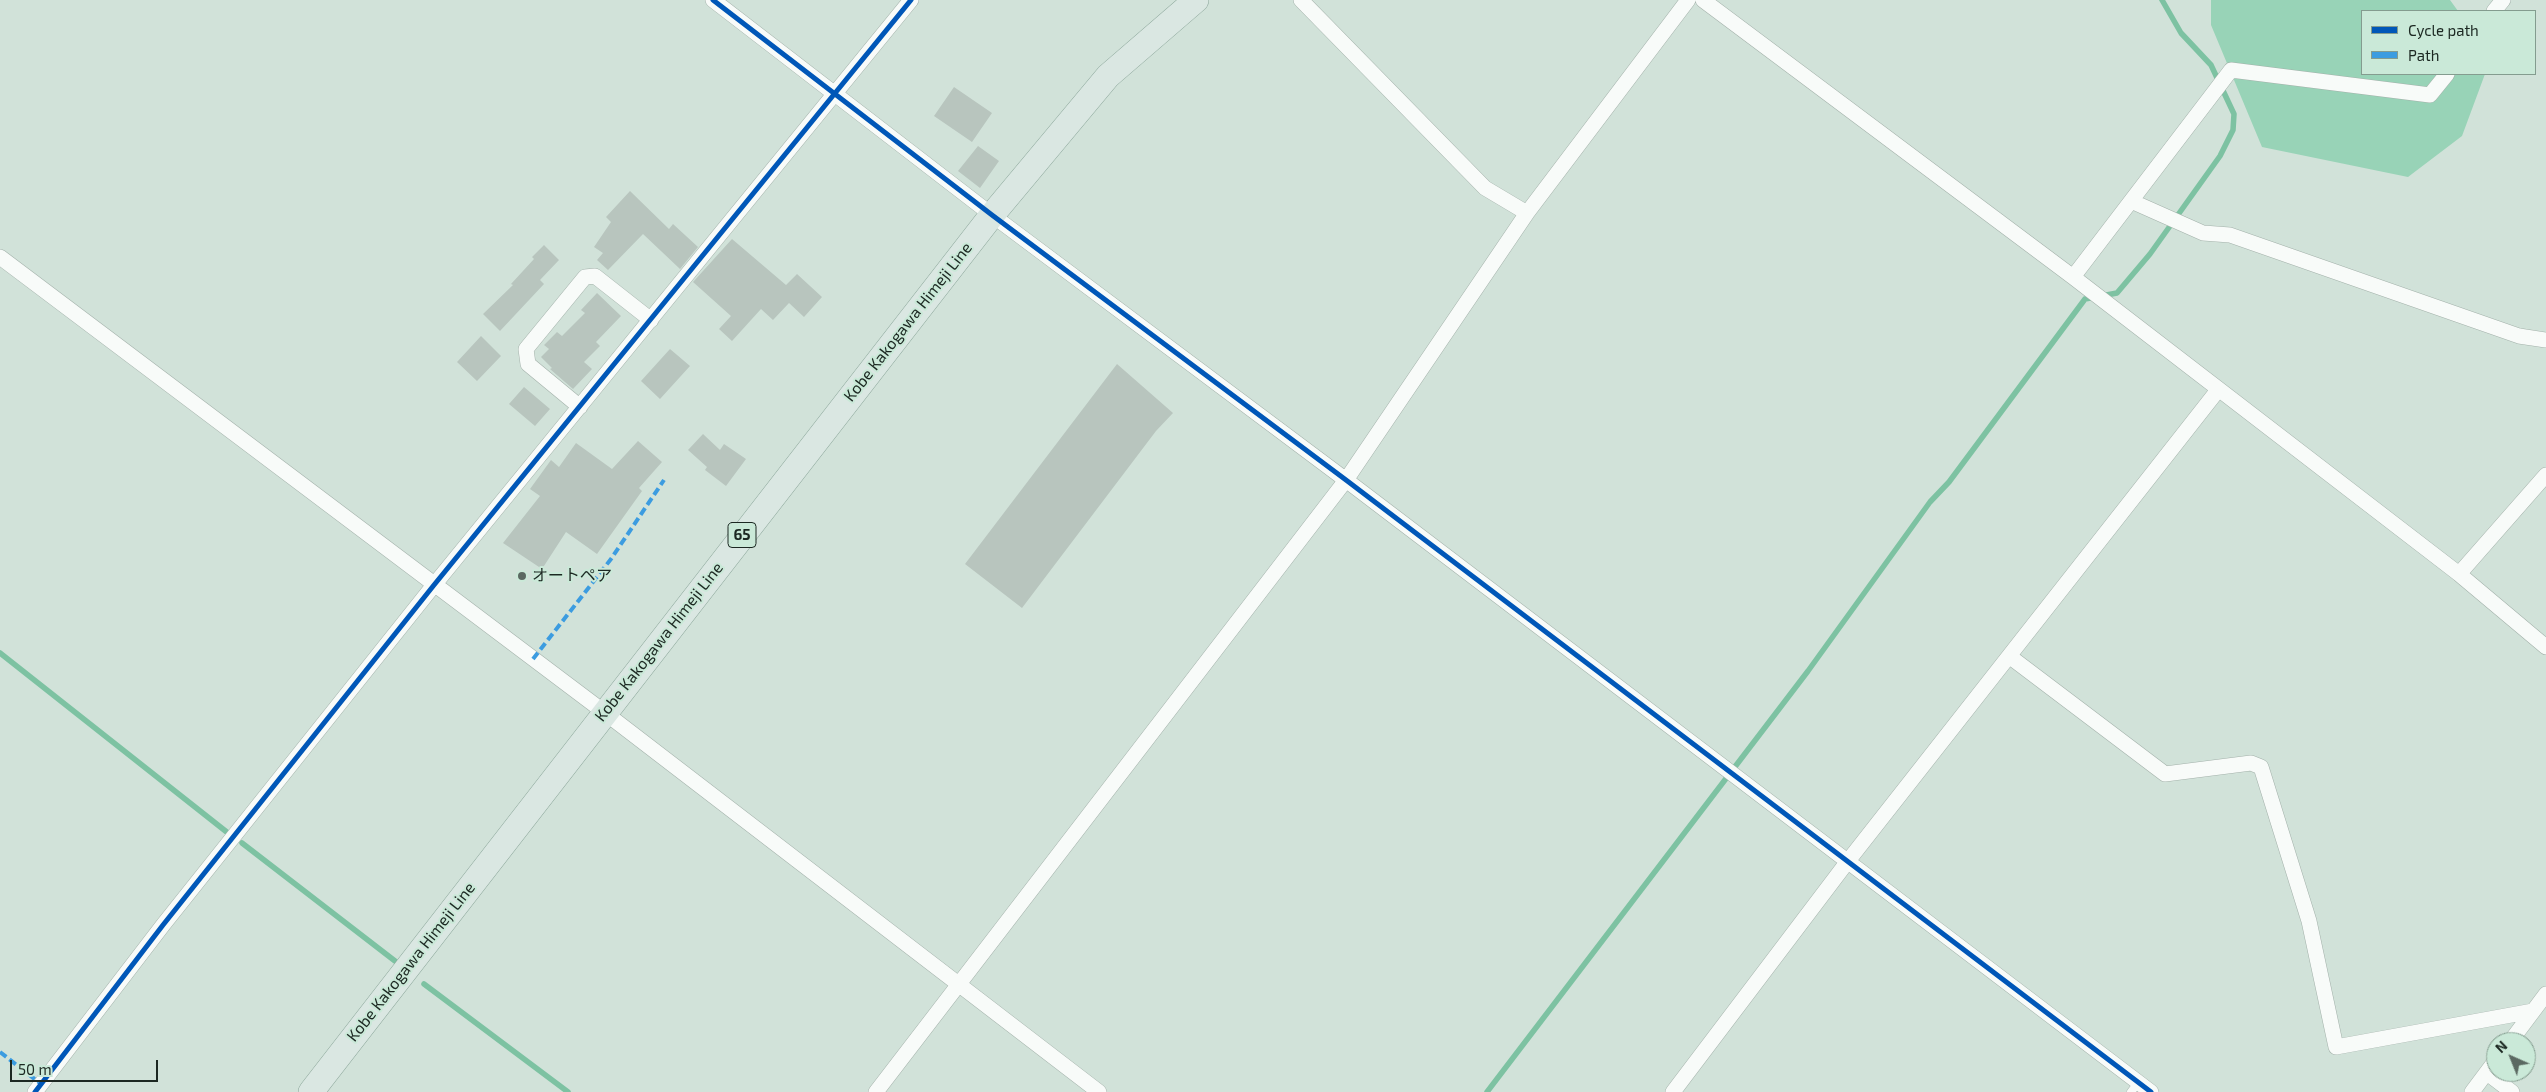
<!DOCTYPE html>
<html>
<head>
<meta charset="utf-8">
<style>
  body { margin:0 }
  #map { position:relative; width:2546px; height:1092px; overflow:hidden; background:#d1e2d9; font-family:"Exo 2",sans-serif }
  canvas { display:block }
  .legend { position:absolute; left:2361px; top:10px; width:175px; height:65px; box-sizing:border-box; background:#cae9d8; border:1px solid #849c8f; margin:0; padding:6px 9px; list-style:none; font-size:15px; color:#1c2822 }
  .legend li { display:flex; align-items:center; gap:10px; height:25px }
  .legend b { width:25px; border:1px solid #849c8f }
  .north { position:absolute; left:2486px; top:1032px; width:50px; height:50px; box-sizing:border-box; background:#cae9d8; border:1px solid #849c8f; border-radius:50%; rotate:316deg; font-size:14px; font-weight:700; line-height:20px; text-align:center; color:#1c2822 }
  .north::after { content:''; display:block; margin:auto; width:18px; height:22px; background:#5b6962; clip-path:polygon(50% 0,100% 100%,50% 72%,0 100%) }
  .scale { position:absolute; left:10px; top:1060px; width:148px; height:22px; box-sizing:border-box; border:2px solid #1c2822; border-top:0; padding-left:6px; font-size:15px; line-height:18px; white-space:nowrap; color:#1c2822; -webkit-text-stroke:4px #cae9d8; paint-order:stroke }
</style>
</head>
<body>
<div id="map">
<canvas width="2546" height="1092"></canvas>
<ul class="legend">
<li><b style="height:6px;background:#0057b8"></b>Cycle path</li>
<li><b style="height:6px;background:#3c9ce0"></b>Path</li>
</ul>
<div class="north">N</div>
<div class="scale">50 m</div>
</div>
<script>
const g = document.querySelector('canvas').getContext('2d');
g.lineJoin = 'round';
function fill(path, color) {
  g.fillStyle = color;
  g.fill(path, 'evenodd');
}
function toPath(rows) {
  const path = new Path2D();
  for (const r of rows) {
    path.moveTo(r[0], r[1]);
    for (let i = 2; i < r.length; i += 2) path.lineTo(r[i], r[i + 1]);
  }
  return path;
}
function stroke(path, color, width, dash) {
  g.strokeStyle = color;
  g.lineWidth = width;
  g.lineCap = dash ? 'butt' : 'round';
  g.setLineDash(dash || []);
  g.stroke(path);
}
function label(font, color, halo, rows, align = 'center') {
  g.font = font + ' "Exo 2","Noto Sans JP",sans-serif';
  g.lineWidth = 4;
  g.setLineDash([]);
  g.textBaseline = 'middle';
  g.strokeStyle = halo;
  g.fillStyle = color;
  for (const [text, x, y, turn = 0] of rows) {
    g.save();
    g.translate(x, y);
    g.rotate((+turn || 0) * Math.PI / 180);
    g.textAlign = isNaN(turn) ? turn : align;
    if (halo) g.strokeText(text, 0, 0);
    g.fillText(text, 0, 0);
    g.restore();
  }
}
fill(toPath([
  [2211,0,2450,0,2458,11,2362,11,2362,74,2485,74,2462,136,2408,177,2262,147,2211,25]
]), '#98d3b7');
stroke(toPath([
  [0,653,228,833],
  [242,843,395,961],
  [424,984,568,1092],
  [1487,1092,1808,671,1930,502,1949,482,2085,299,2117,293,2150,254,2220,156,2233,130,2234,114,2211,65,2181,33,2162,0]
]), '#7dc2a2', 5.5);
fill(toPath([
  [954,87,992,113,972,142,934,116],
  [978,146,999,161,980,188,958,171],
  [630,191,669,229,673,224,698,247,680,269,643,234,608,270,597,260,603,253,594,247,611,222,606,217],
  [732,239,786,285,797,274,822,297,804,317,789,303,773,320,761,309,732,341,719,329,731,316,693,282],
  [544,245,559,260,540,280,544,284,500,331,483,314,513,285,511,284,534,259,532,257],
  [597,293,621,316,596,342,600,346,584,362,592,369,573,389,550,369,552,368,541,357,549,349,544,345,557,332,562,336,585,313,581,310],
  [481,336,501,356,477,381,457,362],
  [670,349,690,366,660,399,641,381],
  [1117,364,1173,413,1156,431,1022,608,965,564],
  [524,387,550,409,535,426,509,404],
  [703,434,720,450,724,444,746,459,726,486,705,470,707,467,688,450],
  [638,441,662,462,639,488,642,491,597,554,566,532,542,569,503,543,540,496,530,489,551,460,559,467,576,443,612,469]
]), '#b8c5be');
const service = toPath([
  [2131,1092,2138,1083]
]);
const minor = toPath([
  [713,0,992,215,1346,480,2151,1092],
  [1301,0,1485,188,1527,213],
  [1703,0,2073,277,2459,574,2546,647],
  [2494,11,2503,0],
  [2131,201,2203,233,2230,235,2519,336,2546,340],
  [0,257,604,712,1099,1092],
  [2073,277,2231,70,2430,95,2447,74],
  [580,407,528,364,526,349,585,277,595,276,651,320],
  [2459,574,2546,475],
  [2009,656,2165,774,2251,763,2261,767,2309,921,2336,1047,2533,1011],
  [2510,1042,2546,994],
  [2487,1073,2512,1092],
  [35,1092,163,925,434,585,911,0],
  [876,1092,1346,480,1527,213,1688,0],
  [1673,1092,1848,861,2218,390],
  [2472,1092,2496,1060]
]);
const primary = toPath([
  [311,1092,992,215,1108,76,1196,0]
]);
stroke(service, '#a3b1aa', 9);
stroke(minor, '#a3b1aa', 16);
stroke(primary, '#8aa599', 26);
stroke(service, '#f8fbf9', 8);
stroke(minor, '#f8fbf9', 15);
stroke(primary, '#dae7e2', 25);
stroke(toPath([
  [533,659,611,559,664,480],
  [0,1052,41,1084]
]), '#3c9ce0', 4, [8, 4]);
stroke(toPath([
  [713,0,992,215,1346,480,2151,1092],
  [35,1092,163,925,434,585,911,0]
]), '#0057b8', 5);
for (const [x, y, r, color] of [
  [522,576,5,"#5b6962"]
]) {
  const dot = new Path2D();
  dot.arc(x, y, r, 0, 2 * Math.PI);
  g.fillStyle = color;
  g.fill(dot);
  stroke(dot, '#cae9d8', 2);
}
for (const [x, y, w] of [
  [742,535,28]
]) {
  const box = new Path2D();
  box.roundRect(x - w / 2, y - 12.5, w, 25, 4);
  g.fillStyle = '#cae9d8';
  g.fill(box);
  stroke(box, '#1c2822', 1);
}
label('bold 15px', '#1c2822', null, [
  ["65",742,535]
]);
label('16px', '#1c2822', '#cae9d8', [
  ["Kobe Kakogawa Himeji Line",908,322,-52],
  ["Kobe Kakogawa Himeji Line",659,642,-52],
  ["Kobe Kakogawa Himeji Line",411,962,-52]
]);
label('16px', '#1c2822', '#cae9d8', [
  ["オートペア",532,576]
], 'left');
</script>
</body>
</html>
